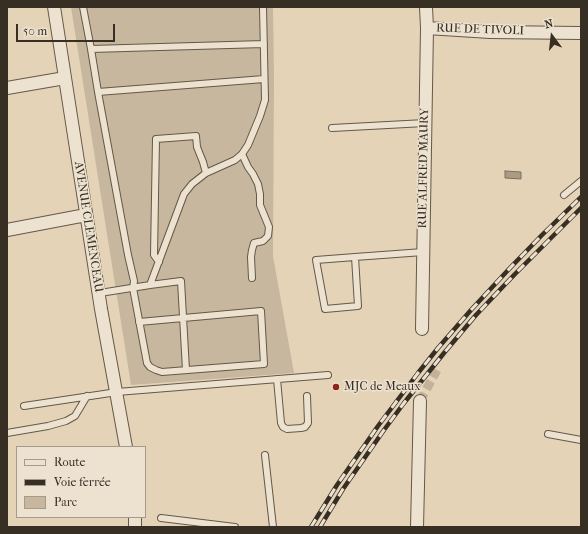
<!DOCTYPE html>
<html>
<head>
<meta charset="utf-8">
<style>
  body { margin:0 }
  #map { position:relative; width:588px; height:534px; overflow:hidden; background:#e4d3b7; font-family:"IM FELL French Canon",serif }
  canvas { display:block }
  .frame { position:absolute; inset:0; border:8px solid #382f24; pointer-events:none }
  .legend { position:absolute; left:16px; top:446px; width:130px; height:72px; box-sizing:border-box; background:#ede2d0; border:1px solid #a59a8b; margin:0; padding:5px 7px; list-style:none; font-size:12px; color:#382f24 }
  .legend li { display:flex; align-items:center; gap:8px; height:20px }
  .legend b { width:20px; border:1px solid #a59a8b }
  .north { position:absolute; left:532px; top:16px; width:40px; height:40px; -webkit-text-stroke:3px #ede2d0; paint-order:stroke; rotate:345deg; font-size:11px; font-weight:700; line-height:16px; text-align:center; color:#382f24 }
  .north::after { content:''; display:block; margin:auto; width:14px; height:18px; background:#382f24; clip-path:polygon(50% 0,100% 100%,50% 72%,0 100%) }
  .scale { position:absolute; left:16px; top:24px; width:99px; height:18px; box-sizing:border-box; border:2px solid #382f24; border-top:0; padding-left:5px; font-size:12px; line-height:14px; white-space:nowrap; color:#382f24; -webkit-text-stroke:3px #ede2d0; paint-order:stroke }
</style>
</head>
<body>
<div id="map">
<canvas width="588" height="534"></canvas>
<div class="frame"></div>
<ul class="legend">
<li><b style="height:5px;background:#ede2d0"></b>Route</li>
<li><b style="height:5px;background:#382f24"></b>Voie ferrée</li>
<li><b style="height:11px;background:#c7b79e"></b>Parc</li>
</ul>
<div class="north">N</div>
<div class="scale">50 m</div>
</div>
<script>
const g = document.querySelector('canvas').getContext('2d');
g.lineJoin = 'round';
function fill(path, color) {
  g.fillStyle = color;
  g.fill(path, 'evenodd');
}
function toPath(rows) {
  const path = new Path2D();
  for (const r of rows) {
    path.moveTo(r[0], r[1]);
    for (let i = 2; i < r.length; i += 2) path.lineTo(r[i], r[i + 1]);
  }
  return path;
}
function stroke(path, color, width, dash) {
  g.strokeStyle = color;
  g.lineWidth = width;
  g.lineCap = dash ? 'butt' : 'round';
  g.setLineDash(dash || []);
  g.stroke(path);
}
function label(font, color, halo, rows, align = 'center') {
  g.font = font + ' "IM FELL French Canon",serif';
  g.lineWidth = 3;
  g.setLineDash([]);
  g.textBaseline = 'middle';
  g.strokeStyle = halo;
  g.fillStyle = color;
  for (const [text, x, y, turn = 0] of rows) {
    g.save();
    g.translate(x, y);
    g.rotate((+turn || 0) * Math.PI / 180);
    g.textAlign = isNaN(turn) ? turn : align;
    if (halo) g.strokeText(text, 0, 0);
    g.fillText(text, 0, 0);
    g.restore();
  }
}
fill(toPath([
  [71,7,273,7,274,76,273,256,294,373,131,385]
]), '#c7b79e');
const water = toPath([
  [505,171,521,172,521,179,505,178,505,171]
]);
fill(water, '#aa9b85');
stroke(water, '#7c705e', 1);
stroke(toPath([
  [420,401,437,370]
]), '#c2b29a', 9, [9, 4.5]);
const service = toPath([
  [83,7,91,49],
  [98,92,91,49,264,44],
  [332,128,425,123],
  [242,154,248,167,253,174,258,184,260,194,260,205,269,227,268,236,263,241,254,243,252,250,251,257,252,278],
  [564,195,581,181],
  [355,257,358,306,325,309,316,260,355,257,423,252],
  [159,262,154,255,156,139,196,136,197,147,203,162,206,173],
  [150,285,181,281,186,370],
  [100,293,150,285,184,194,192,184,206,173,235,160,242,154,248,145,260,116,265,100,263,7],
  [139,322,261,311,264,364,162,372,156,370,150,367,147,363,133,288,134,281,128,255,98,92,264,79],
  [277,379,281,423,283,427,287,429,301,428,305,427,308,423,307,396],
  [24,406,117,392,328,375],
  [7,433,48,426,66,421,75,416,87,396],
  [548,434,581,440],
  [265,455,273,527],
  [161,518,235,527]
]);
const minor = toPath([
  [54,7,101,309,126,447],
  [427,28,490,32,581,33],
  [7,88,65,78],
  [7,230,86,215],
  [422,329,427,28,426,7],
  [135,517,135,527],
  [417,527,420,401]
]);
stroke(service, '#635849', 8);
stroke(minor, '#635849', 14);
stroke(service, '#ede2d0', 6);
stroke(minor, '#ede2d0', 12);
const rail = toPath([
  [311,527,337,485,378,426,418,373,438,348,471,310,510,268,542,235,581,197],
  [320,527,343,489,384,430,404,403,444,353,476,315,515,274,581,208]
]);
stroke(rail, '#382f24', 4.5);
stroke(rail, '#ede2d0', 3, [9]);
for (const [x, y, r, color] of [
  [336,387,4,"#8f2418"]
]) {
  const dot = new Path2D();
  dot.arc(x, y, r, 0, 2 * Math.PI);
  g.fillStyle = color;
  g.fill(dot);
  stroke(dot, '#ede2d0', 1.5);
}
label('12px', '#382f24', '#ede2d0', [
  ["RUE DE TIVOLI",480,30,2],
  ["RUE ALFRED MAURY",424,168,-89],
  ["AVENUE CLEMENCEAU",88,227,81]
]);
label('12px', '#382f24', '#ede2d0', [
  ["MJC de Meaux",344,387]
], 'left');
</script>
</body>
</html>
